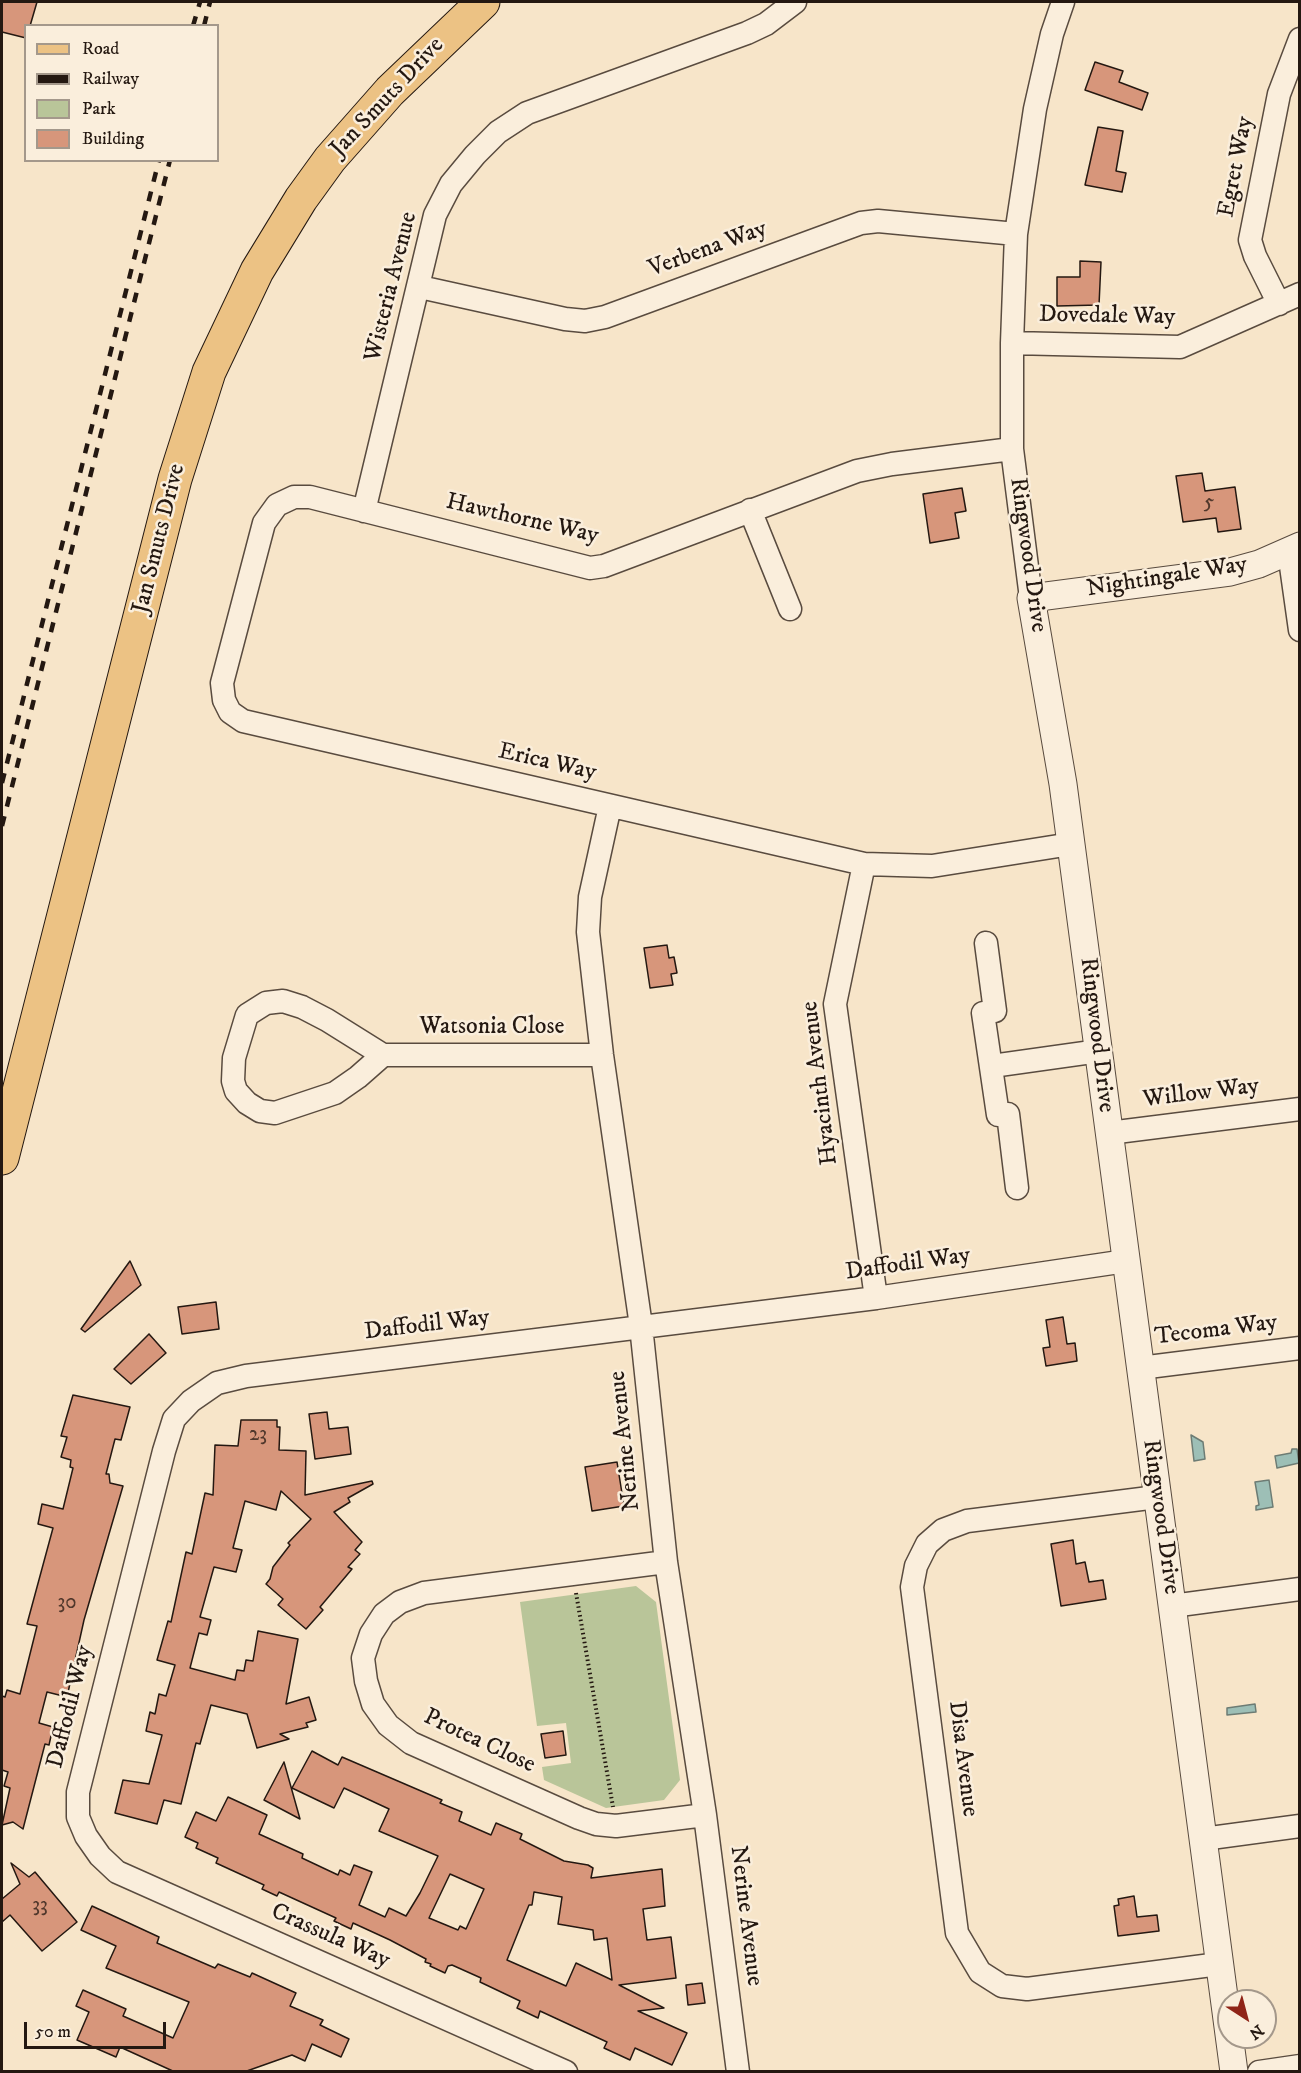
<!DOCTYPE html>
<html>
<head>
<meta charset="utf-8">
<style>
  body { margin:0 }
  #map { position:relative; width:1301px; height:2073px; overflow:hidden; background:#f7e5c9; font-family:"IM FELL DW Pica",serif }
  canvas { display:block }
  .frame { position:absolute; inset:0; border:3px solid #241811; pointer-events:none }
  .legend { position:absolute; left:24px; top:24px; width:195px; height:138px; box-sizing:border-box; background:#faeedc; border:2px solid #a4988b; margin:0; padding:8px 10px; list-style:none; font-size:18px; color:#241811 }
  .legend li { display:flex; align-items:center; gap:12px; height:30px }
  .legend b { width:30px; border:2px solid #a4988b }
  .north { position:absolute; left:1217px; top:1989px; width:60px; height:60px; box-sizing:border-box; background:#faeedc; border:2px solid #a4988b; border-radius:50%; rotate:144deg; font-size:16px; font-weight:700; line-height:24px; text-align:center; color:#241811 }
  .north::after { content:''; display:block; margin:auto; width:21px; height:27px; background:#8f2418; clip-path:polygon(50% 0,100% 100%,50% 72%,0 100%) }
  .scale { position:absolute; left:24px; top:2022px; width:142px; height:27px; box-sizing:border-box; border:3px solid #241811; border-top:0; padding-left:8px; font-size:18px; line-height:21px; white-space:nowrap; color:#241811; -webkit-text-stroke:4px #faeedc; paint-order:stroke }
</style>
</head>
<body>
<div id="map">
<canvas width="1301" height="2073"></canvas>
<div class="frame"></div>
<ul class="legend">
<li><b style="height:8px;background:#ecc284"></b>Road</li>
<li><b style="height:8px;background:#241811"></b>Railway</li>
<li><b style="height:16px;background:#b9c599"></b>Park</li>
<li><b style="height:16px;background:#d7967b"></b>Building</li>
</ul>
<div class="north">N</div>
<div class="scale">50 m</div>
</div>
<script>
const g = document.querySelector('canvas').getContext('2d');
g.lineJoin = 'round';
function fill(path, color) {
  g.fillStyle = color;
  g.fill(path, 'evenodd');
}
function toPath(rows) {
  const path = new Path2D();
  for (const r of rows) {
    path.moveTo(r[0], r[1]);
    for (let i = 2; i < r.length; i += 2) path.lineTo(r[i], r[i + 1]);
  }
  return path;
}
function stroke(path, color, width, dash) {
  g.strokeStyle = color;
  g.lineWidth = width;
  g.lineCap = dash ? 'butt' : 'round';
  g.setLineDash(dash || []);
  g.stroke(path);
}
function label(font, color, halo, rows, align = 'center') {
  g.font = font + ' "IM FELL DW Pica",serif';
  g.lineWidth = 5;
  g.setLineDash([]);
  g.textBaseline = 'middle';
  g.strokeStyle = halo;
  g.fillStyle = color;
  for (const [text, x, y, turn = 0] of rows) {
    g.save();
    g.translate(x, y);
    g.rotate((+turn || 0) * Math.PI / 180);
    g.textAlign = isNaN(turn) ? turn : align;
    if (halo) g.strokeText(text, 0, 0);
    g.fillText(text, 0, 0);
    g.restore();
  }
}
fill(toPath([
  [636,1586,656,1602,680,1780,664,1800,606,1808,544,1780,542,1767,571,1763,566,1723,537,1726,520,1602]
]), '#b9c599');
const water = toPath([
  [1191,1435,1203,1442,1205,1459,1194,1461,1191,1435],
  [1292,1449,1297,1449,1299,1463,1277,1468,1275,1456,1291,1453,1292,1449],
  [1269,1480,1273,1507,1256,1510,1256,1506,1259,1505,1255,1482,1269,1480],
  [1255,1704,1256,1712,1227,1715,1227,1708,1255,1704]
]);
fill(water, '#9dbfb6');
stroke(water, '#6d7c74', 1.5);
const building = toPath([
  [2,2,37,2,30,26,26,26,26,38,2,32,2,2],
  [1095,62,1123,71,1119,82,1148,93,1142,110,1085,90,1095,62],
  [1098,127,1123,131,1116,171,1126,173,1122,192,1085,185,1098,127],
  [1080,261,1101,262,1099,305,1057,306,1057,277,1080,277,1080,261],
  [1202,473,1205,491,1235,487,1241,529,1218,532,1216,518,1183,522,1176,476,1202,473],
  [962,488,966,511,955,513,959,538,930,543,923,494,962,488],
  [667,945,669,958,674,957,677,973,671,974,673,985,650,988,644,948,667,945],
  [130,1261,141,1285,85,1332,81,1329,130,1261],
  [216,1302,219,1329,182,1334,178,1307,216,1302],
  [1063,1317,1067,1344,1075,1343,1077,1361,1046,1366,1043,1348,1050,1347,1046,1320,1063,1317],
  [149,1334,166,1353,131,1384,114,1369,149,1334],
  [73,1395,130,1407,121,1440,115,1439,106,1474,109,1474,110,1483,123,1486,84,1620,67,1697,47,1692,39,1723,53,1727,49,1745,45,1744,23,1829,13,1822,2,1825,10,1788,4,1786,8,1772,2,1770,2,1696,5,1697,7,1690,20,1694,37,1626,27,1624,53,1528,38,1524,42,1504,63,1509,73,1468,70,1467,71,1460,61,1457,67,1437,61,1436,73,1395],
  [327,1412,329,1429,348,1427,351,1454,315,1459,309,1414,327,1412],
  [241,1420,277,1420,277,1427,280,1427,279,1450,306,1451,305,1495,372,1481,373,1484,348,1498,350,1502,334,1512,362,1542,355,1550,360,1554,348,1567,352,1569,320,1607,323,1610,306,1629,278,1605,283,1599,266,1584,270,1579,273,1567,290,1545,288,1543,311,1519,281,1491,276,1510,245,1501,233,1548,242,1550,236,1572,214,1567,200,1617,211,1620,207,1635,199,1633,190,1668,235,1680,237,1670,244,1671,246,1660,253,1661,258,1631,298,1639,286,1704,309,1697,316,1720,306,1723,308,1727,280,1734,289,1739,257,1748,247,1714,211,1705,200,1744,196,1743,181,1804,164,1800,157,1824,115,1813,123,1780,149,1784,162,1735,146,1731,150,1712,155,1714,159,1694,166,1696,175,1665,157,1660,168,1621,171,1622,186,1552,192,1554,205,1493,213,1495,215,1445,238,1446,241,1420],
  [617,1462,624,1506,592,1511,585,1467,617,1462],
  [1073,1540,1076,1564,1085,1562,1089,1582,1103,1580,1106,1599,1061,1606,1051,1544,1073,1540],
  [563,1731,566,1755,545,1758,541,1734,563,1731],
  [312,1751,338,1765,342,1757,442,1800,440,1803,462,1812,459,1821,491,1835,496,1823,522,1834,520,1839,564,1861,588,1865,593,1868,591,1878,662,1869,665,1906,643,1909,647,1940,671,1937,676,1978,619,1985,664,2008,638,2011,687,2033,672,2065,635,2048,630,2060,604,2048,607,2042,540,2011,538,2018,517,2008,520,2001,480,1982,481,1978,452,1965,448,1966,445,1973,430,1966,431,1964,425,1962,426,1959,390,1940,353,1923,351,1929,334,1921,336,1918,279,1892,277,1896,262,1889,264,1885,216,1863,218,1858,196,1848,198,1843,185,1837,196,1812,216,1821,228,1797,267,1815,259,1834,303,1854,302,1858,338,1875,340,1870,350,1875,354,1865,372,1872,359,1905,385,1917,389,1908,406,1916,420,1893,438,1856,379,1831,389,1809,344,1788,334,1808,292,1788,312,1751],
  [450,1874,484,1889,466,1929,460,1926,458,1930,429,1918,450,1874],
  [534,1892,562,1897,558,1924,593,1930,594,1940,607,1938,612,1980,576,1963,566,1986,507,1960,529,1905,532,1905,534,1892],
  [284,1762,300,1819,264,1800,284,1762],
  [11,1863,29,1877,35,1872,77,1922,42,1951,10,1915,2,1922,2,1899,20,1884,11,1863],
  [1134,1896,1137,1917,1157,1915,1159,1931,1118,1936,1114,1906,1119,1905,1118,1899,1134,1896],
  [92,1906,159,1937,157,1943,215,1968,218,1964,250,1977,252,1973,296,1993,290,2006,323,2020,320,2025,349,2039,341,2057,312,2044,305,2061,292,2055,244,2072,175,2072,120,2047,116,2057,77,2040,89,2012,76,2006,83,1990,126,2009,123,2016,173,2038,189,2002,106,1968,116,1946,81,1930,92,1906],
  [702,1983,705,2003,688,2005,686,1985,702,1983]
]);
fill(building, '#d7967b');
stroke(building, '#241811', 1.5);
const minor = toPath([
  [420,287,565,319,585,321,605,317,861,223,878,221,1016,234],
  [1279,304,1255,256,1250,240,1279,94,1300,39],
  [1012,343,1180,347,1300,294],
  [1012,449,892,464,857,471,604,566,590,568,310,497,294,497,277,505,264,523,222,683,224,700,230,712,243,721,864,864,932,866,1071,844],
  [750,510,790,609],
  [364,511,435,215,451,184,475,155,498,132,527,113,747,33,766,24,795,2],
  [1289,552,1300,630],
  [1031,598,1012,449,1012,343,1016,234,1035,109,1052,34,1063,2],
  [610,806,590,897,588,932,602,1055,641,1326,666,1562,705,1815,738,2072],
  [864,864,835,1004,876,1298],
  [986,943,995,1011,983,1013,998,1115,1008,1114,1017,1188],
  [383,1055,358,1077,335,1093,275,1113,260,1111,247,1103,236,1091,233,1081,234,1058,247,1015,266,1003,283,1001,302,1007,327,1020,383,1055,602,1055],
  [992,1066,1099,1051],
  [1109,1133,1300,1109],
  [1140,1368,1300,1348],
  [1157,1497,967,1521,943,1530,927,1544,916,1566,912,1587,957,1933,980,1972,1002,1986,1027,1989,1219,1964],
  [666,1562,424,1593,400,1602,384,1614,371,1634,363,1658,366,1681,373,1704,388,1725,411,1743,579,1818,596,1824,616,1826,705,1815],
  [1172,1606,1300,1589],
  [1203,1839,1300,1826],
  [566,2072,117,1872,100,1856,86,1836,78,1817,78,1792,164,1451,174,1419,191,1401,217,1383,246,1376,876,1298,1126,1261],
  [1259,2072,1300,2066]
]);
const tertiary = toPath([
  [1234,2072,1063,784,1031,598,1230,572,1259,564,1300,546]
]);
const primary = toPath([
  [2,1158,175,479,209,372,257,271,301,199,330,159,390,91,483,2]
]);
stroke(minor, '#594b3f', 25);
stroke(tertiary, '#594b3f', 29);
stroke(primary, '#241811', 35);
stroke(toPath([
  [576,1593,613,1807]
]), '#241811', 4, [1.5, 3]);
stroke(minor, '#faeedc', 22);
stroke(tertiary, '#faeedc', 27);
stroke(primary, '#ecc284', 33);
stroke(toPath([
  [193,26,200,2],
  [204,26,210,2],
  [2,783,159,160],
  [2,826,170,160]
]), '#241811', 4.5, [10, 10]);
label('21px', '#51382c', null, [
  ["5",1209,504],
  ["23",258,1436],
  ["30",67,1604],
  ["33",40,1907]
]);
label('24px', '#241811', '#faeedc', [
  ["Jan Smuts Drive",388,98,-47],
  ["Egret Way",1237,167,-79],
  ["Verbena Way",708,250,-20],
  ["Wisteria Avenue",392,287,-76],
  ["Dovedale Way",1107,317,1],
  ["Hawthorne Way",522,520,13],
  ["Jan Smuts Drive",160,539,-76],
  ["Ringwood Drive",1027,555,82],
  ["Nightingale Way",1167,578,-9],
  ["Erica Way",547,763,13],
  ["Watsonia Close",492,1028],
  ["Ringwood Drive",1096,1035,83],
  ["Hyacinth Avenue",821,1083,-97],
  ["Willow Way",1201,1094,-7],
  ["Daffodil Way",908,1265,-8],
  ["Daffodil Way",427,1326,-7],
  ["Tecoma Way",1216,1331,-7],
  ["Nerine Avenue",626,1441,-96],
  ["Ringwood Drive",1160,1517,82],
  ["Daffodil Way",71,1707,-76],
  ["Protea Close",479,1742,25],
  ["Disa Avenue",962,1759,83],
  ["Nerine Avenue",745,1916,83],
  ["Crassula Way",330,1937,24]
]);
</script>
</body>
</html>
